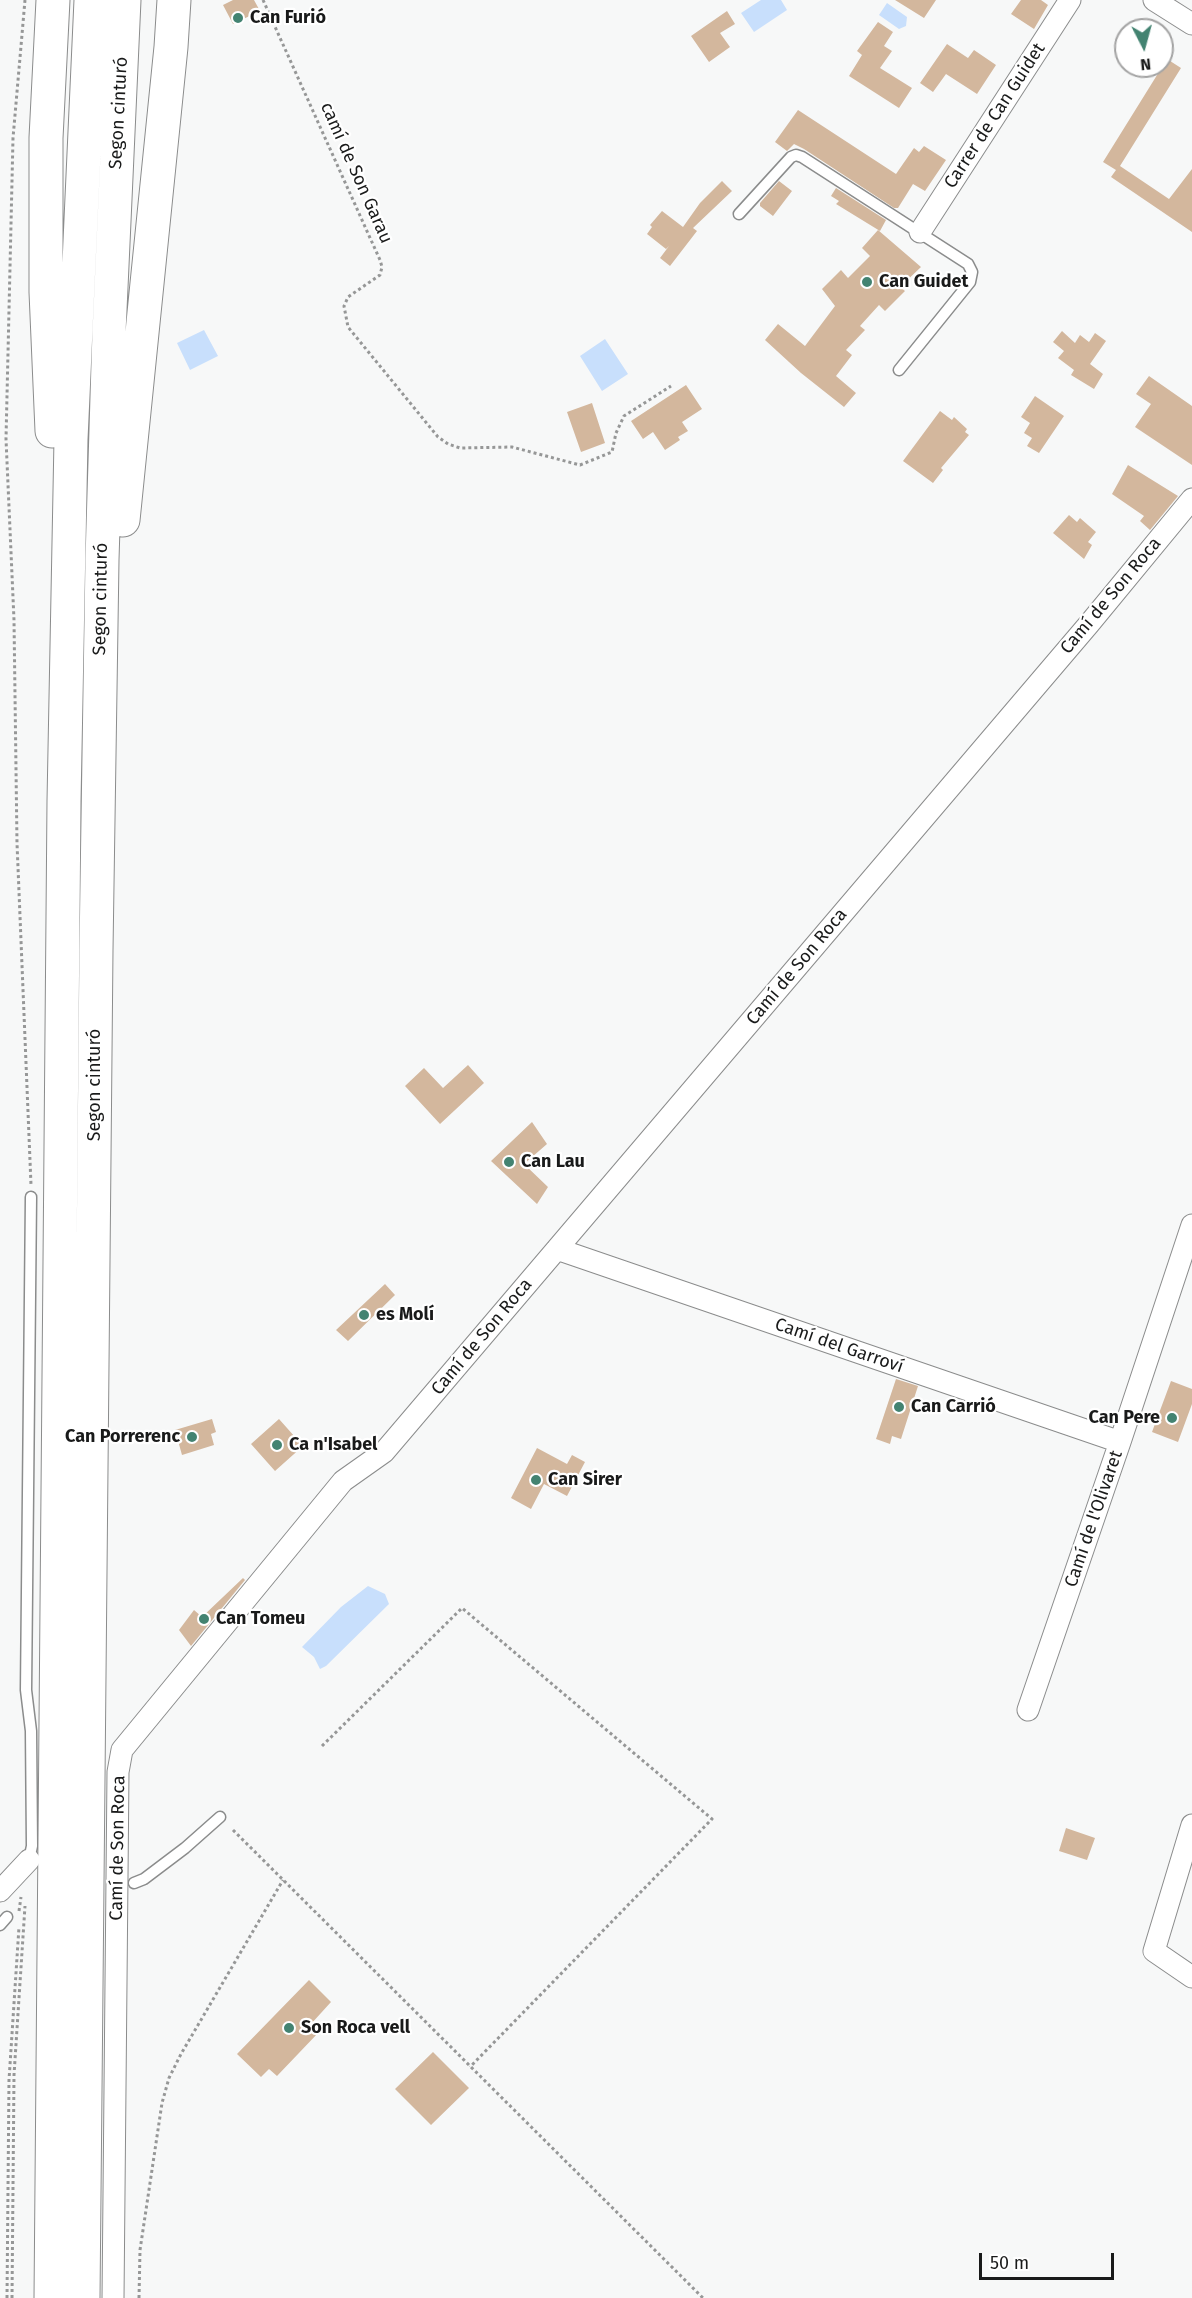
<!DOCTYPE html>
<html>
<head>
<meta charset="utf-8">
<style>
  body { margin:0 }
  #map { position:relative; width:1192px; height:2298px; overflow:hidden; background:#f7f8f8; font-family:"Fira Sans",sans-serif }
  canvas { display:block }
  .north { position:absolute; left:1114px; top:18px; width:60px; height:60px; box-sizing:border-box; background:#fff; border:2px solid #a3a3a3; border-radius:50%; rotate:174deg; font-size:16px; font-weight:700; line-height:24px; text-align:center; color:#191a1a }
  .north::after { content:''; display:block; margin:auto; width:21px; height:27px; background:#438371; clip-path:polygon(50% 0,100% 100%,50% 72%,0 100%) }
  .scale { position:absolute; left:979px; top:2253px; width:135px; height:27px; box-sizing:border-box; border:3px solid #191a1a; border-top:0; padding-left:8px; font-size:18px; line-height:21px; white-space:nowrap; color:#191a1a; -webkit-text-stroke:4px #fff; paint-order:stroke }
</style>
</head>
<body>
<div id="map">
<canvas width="1192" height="2298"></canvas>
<div class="north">N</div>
<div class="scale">50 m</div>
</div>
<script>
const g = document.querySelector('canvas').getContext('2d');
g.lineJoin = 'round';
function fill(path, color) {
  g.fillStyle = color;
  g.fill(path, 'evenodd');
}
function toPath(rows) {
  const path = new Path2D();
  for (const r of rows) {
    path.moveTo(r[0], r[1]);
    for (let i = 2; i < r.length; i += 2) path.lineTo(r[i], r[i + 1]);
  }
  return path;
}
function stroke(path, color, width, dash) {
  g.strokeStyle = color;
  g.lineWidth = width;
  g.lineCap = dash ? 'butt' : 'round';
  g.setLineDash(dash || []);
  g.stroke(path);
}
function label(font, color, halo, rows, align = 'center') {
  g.font = font + ' "Fira Sans",sans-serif';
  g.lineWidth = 4.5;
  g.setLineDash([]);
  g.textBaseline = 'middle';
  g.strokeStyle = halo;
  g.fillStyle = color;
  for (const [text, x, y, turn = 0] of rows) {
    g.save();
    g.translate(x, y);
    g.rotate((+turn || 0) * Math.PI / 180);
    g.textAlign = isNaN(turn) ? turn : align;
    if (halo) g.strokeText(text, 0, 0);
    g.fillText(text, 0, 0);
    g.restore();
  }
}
fill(toPath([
  [761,0,781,0,787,10,754,32,741,13],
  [887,3,907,17,906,26,899,29,879,15],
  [204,330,218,356,190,370,177,343],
  [605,339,628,374,602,391,580,356],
  [368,1586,385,1594,389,1604,326,1666,320,1669,314,1657,302,1647,341,1607]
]), '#c8dffc');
fill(toPath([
  [233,0,254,0,260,11,233,24,223,5],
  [895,0,936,0,924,18],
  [1021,0,1041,0,1048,5,1034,29,1011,14],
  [727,11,735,24,720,33,730,47,709,62,691,36],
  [878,22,893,32,884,46,892,51,880,68,912,88,899,108,849,76,862,55,857,51],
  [947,44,968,58,974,50,996,65,977,94,946,74,933,92,920,83],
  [1167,59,1181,68,1120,166,1169,199,1192,169,1192,232,1111,177,1116,170,1103,162],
  [798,110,896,174,914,148,919,152,924,146,946,160,925,191,913,184,898,208,894,208,804,149,794,144,787,151,775,142],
  [722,181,732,191,693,228,697,231,670,266,660,258,669,246,666,249,647,234,652,227,650,225,662,211,683,227,700,203],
  [779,181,792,191,773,216,760,206,760,203],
  [836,188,886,220,880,231,836,204,839,201,831,196],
  [878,230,921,267,900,287,905,291,885,311,879,305,860,326,865,330,846,350,852,355,836,376,856,393,844,407,801,373,765,340,778,324,805,346,835,306,822,289,841,270,848,278,870,256,862,248],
  [1062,331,1075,343,1080,335,1089,342,1095,333,1106,341,1090,364,1103,374,1094,389,1071,375,1074,370,1058,358,1064,351,1053,342],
  [1149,376,1192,406,1192,465,1135,427,1151,404,1136,394],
  [686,385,702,409,682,422,688,431,678,437,680,440,665,450,653,432,643,439,631,421],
  [1035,396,1064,416,1039,453,1027,446,1032,438,1024,433,1030,423,1021,417],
  [592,403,605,443,581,452,567,412],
  [940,411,952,420,954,417,967,429,965,432,969,435,941,468,943,470,933,483,903,461],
  [1128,465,1178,496,1150,530,1140,521,1144,516,1112,494],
  [1069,515,1077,522,1080,518,1096,532,1088,542,1092,545,1084,559,1053,533],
  [468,1065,484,1083,440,1124,405,1086,424,1068,443,1088],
  [532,1122,547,1144,524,1164,548,1187,537,1204,491,1161],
  [385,1284,395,1295,348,1341,336,1330],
  [896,1379,918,1386,901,1439,892,1436,890,1444,876,1439],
  [1171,1381,1192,1389,1192,1404,1178,1442,1152,1432],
  [212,1419,216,1432,211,1434,214,1445,182,1455,175,1430],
  [279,1419,303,1446,275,1471,251,1444],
  [537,1448,567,1464,572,1455,585,1462,567,1496,544,1484,531,1509,511,1498],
  [243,1578,245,1580,191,1646,179,1630,194,1610,202,1617],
  [1066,1828,1095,1838,1087,1860,1059,1851],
  [309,1980,331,2002,311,2024,319,2032,277,2076,269,2069,261,2077,237,2054],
  [433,2052,469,2088,431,2125,395,2089]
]), '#d3b79d');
const lane = toPath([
  [739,214,791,157,796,155,802,157,968,264,972,272,970,282,899,370],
  [29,1860,32,1846,31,1731,26,1690,31,1197],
  [134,1883,144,1879,185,1848,220,1817],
  [0,1925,7,1917]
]);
const street = toPath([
  [1154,0,1192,24],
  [920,232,1070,0],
  [557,1249,1120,1442],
  [1028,1710,1120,1442,1192,1225],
  [1192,1825,1154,1951,1192,1977],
  [0,1891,29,1860],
  [113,2298,118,1772,122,1750,343,1481,384,1452,1089,624,1192,499]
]);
const highway = toPath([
  [52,431,46,292,46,138,53,0],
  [123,520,171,47,174,0],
  [51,2298,64,801,71,439,91,0],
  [83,2298,96,950,102,560,109,332,124,0]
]);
stroke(lane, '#8b8c8c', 13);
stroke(street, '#8b8c8c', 23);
stroke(highway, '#8b8c8c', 35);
stroke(toPath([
  [25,0,13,138,6,439,14,620,17,843,31,1185],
  [263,0,380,260,382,267,380,275,348,297,344,306,348,327,438,437,448,444,460,448,512,447,580,465,612,452,616,433,624,416,671,386],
  [322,1746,462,1608,712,1819,470,2067],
  [233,1830,703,2298],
  [19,1911,21,1897],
  [7,2298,9,2080,19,1927],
  [12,2298,14,2075,25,1906],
  [139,2298,140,2250,162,2103,169,2078,181,2054,283,1880]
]), '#969797', 3, [3, 3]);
stroke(lane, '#fff', 10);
stroke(street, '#fff', 21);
stroke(highway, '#fff', 33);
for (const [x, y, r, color] of [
  [238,18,6,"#438371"],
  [867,282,6,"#438371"],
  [509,1162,6,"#438371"],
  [364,1315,6,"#438371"],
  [899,1407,6,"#438371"],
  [1172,1418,6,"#438371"],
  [192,1437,6,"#438371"],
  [277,1445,6,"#438371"],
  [536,1480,6,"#438371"],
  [204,1619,6,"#438371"],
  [289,2028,6,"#438371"]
]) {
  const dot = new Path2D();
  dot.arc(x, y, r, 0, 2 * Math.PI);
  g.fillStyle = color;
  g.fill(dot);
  stroke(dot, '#fff', 2);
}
label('bold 18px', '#191a1a', '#fff', [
  ["Can Furió",250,18],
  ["Can Guidet",879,282],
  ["Can Lau",521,1162],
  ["es Molí",376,1315],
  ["Can Carrió",911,1407],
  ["Can Pere",1160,1418,"right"],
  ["Can Porrerenc",180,1437,"right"],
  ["Ca n'Isabel",289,1445],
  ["Can Sirer",548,1480],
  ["Can Tomeu",216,1619],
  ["Son Roca vell",301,2028]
], 'left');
label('18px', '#191a1a', '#fff', [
  ["Segon cinturó",119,113,-87],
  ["Carrer de Can Guidet",995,116,-57],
  ["camí de Son Garau",356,173,66],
  ["Camí de Son Roca",1111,596,-50],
  ["Segon cinturó",101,599,-89],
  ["Camí de Son Roca",797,967,-50],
  ["Segon cinturó",95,1085,-90],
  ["Camí de Son Roca",482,1337,-50],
  ["Camí del Garroví",839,1346,19],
  ["Camí de l'Olivaret",1094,1519,-71],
  ["Camí de Son Roca",118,1848,-89]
]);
</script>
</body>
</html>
